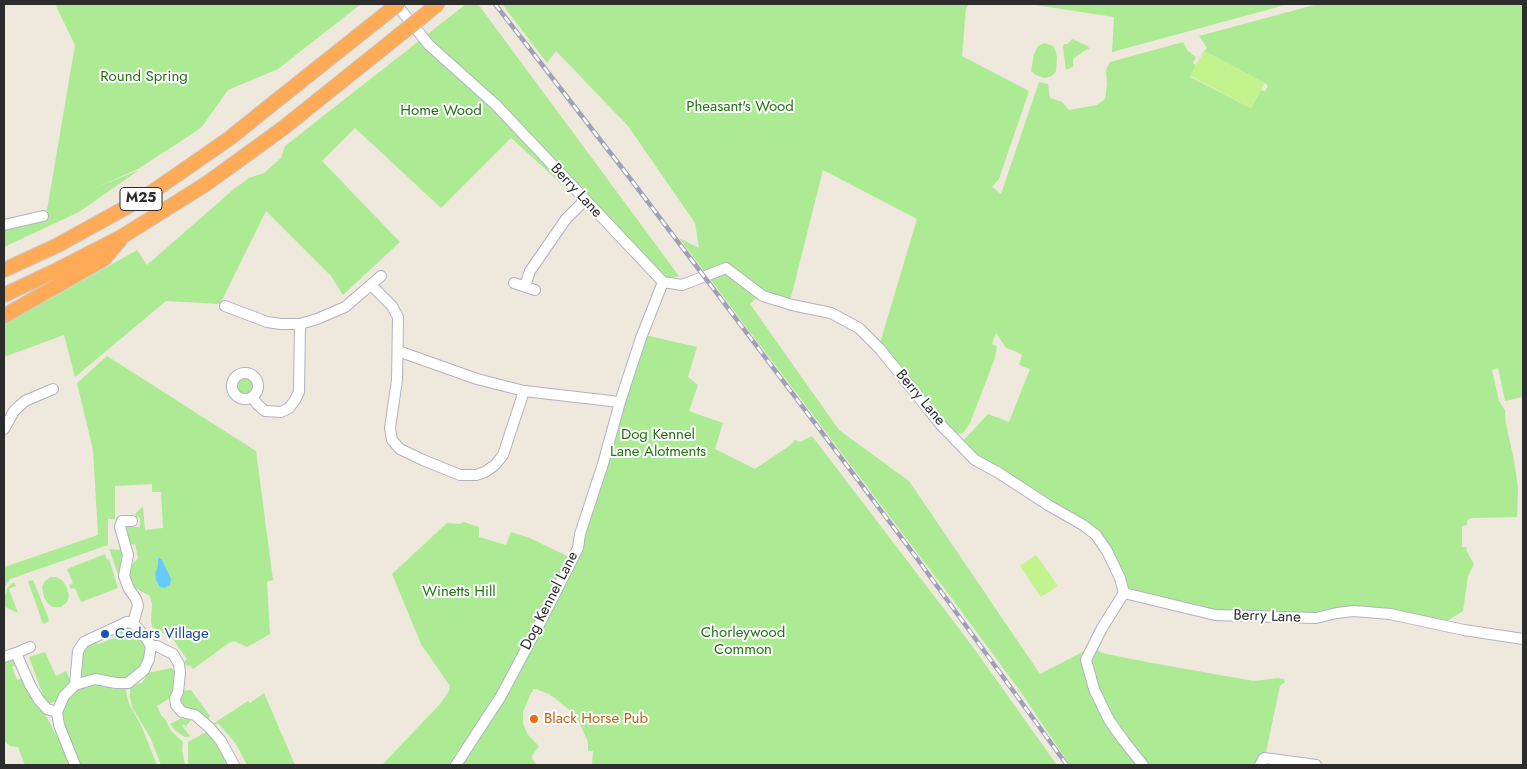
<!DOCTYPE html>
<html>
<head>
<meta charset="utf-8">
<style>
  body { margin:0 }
  #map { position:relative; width:1527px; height:769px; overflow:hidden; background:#efe8dd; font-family:Jost,sans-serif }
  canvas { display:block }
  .frame { position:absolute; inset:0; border:5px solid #2c2c2c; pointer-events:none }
</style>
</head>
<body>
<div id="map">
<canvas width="1527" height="769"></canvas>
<div class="frame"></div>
</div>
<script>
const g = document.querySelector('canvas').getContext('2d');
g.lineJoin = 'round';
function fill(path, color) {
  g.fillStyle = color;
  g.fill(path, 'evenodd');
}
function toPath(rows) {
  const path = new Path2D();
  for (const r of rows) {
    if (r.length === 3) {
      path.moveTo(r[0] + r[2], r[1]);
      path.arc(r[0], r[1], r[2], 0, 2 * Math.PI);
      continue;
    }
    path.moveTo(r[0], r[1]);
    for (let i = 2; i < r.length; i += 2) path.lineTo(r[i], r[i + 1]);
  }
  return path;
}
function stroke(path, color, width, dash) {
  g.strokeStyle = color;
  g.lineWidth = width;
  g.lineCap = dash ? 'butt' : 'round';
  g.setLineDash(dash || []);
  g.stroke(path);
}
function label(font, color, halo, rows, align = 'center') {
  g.font = font + ' Jost,sans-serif';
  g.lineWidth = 4;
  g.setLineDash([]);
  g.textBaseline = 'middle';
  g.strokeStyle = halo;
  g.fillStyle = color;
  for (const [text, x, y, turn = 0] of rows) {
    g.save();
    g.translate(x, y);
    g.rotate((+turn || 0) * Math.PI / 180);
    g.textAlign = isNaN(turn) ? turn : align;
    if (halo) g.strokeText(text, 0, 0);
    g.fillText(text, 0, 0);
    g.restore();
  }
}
fill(toPath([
  [55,4,361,4,278,69,228,90,201,128,138,169,95,188,139,170,79,212,4,247,4,228,44,217,47,210,75,45],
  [466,4,478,4,679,276,666,279,511,138,441,208,355,128,322,161,400,242,343,295,331,276,266,211,220,304,166,301,75,377,64,335,4,357,4,325,137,250,147,265,234,189,249,178,264,173,281,158,285,146],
  [502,4,969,4,966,9,962,56,1029,91,999,179,992,187,1001,194,1039,82,1048,84,1050,98,1062,102,1069,110,1097,105,1105,99,1107,84,1106,70,1110,62,1183,42,1188,51,1196,57,1193,63,1196,65,1190,77,1251,108,1261,90,1265,91,1268,86,1265,83,1204,51,1207,48,1199,36,1318,4,1523,4,1523,397,1505,401,1498,368,1492,370,1499,401,1505,410,1506,424,1514,460,1518,488,1517,517,1472,518,1467,520,1467,525,1462,526,1462,547,1467,547,1466,550,1474,564,1468,576,1463,611,1445,622,1413,616,1292,612,1216,612,1128,588,1114,555,1099,534,975,457,962,442,988,414,1009,422,1030,369,1019,365,1022,355,1015,351,1006,348,996,333,992,344,997,346,995,358,970,423,963,433,954,434,880,343,917,219,823,170,790,301,780,306,755,299,750,304,839,430,909,481,1040,674,1092,647,1102,653,1152,663,1254,681,1278,678,1284,679,1285,682,1280,686,1266,752,1257,765,1070,765,1020,691,953,600,679,238,699,248,695,223,628,126,556,51,547,63],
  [1029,4,1289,4,1112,52,1114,17],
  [1072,39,1088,46,1089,49,1084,51,1073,59,1073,67,1066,70,1063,47,1064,44,1068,44],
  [1045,43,1053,46,1056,52,1057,58,1056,71,1052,76,1044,78,1036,75,1031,71,1034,54,1038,46],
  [645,335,697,347,688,377,698,385,689,411,723,423,715,449,755,469,789,446,795,440,800,442,812,436,973,647,1057,765,592,765,593,751,588,751,588,742,576,715,549,694,536,689,534,689,530,695,523,712,523,723,528,735,539,746,532,756,532,759,537,765,458,765,566,581],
  [107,356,256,451,273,580,267,582,270,634,247,647,234,641,229,643,193,669,190,665,188,666,183,663,187,659,172,638,152,627,151,621,152,604,150,596,135,588,129,578,129,568,138,558,135,544,129,545,126,536,126,527,140,527,140,518,136,517,135,514,143,506,145,530,163,528,161,492,152,492,152,484,115,486,115,519,109,519,108,517,108,545,10,579,4,589,4,567,98,535,93,450,77,383],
  [244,386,9],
  [464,522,479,527,479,537,506,545,511,532,530,538,569,557,560,577,496,696,450,765,382,765,440,704,449,691,450,686,421,644,392,574,447,523,460,524],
  [109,549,117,550,122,549,124,557,120,580],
  [105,554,107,560,109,559,118,588,81,602,75,588,71,589,69,585,73,583,67,569],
  [50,577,56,577,63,581,67,588,69,596,67,602,61,607,53,607,48,604,44,597,42,587,45,581],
  [33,580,48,617,49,621,43,624,28,581],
  [14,582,16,586,9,589,18,613,5,607,4,597,8,587],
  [124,625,133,627,145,645,146,656,142,668,129,678,80,681,83,650,86,646,96,643,99,644,118,636,118,630],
  [45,652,56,676,66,671,70,680,68,687,58,700,49,704,42,698,43,695,29,657],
  [12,658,16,661,17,664,12,667,17,680,23,678,44,712,63,748,70,765,25,765,18,747,10,746,4,741,4,661],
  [171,668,176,672,173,696,157,706,161,715,165,719,171,731,183,742,182,750,185,765,161,765,150,737,132,707,130,697,130,685,142,683,148,673],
  [103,683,110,687,118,689,127,685,126,692,129,704,141,725,157,765,78,765,63,729,62,716,64,704,75,690,83,685],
  [191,690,210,716,209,719,205,719,182,708,179,704,181,691],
  [264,693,295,765,247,765,236,744,218,723,215,725,214,723,248,701,250,703],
  [180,718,191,720,186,726,183,724,182,726,190,736,189,737,185,737,176,731,170,724,180,719],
  [208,731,219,744,231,765,188,765,188,742]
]), '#aceb94');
fill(toPath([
  [1204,51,1265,83,1251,108,1190,76],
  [1036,555,1058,586,1041,597,1020,566]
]), '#c2f38f');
fill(toPath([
  [158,557,162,560,171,579,170,585,165,588,160,587,156,580,155,574,158,566]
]), '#66cafb');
const minor = toPath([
  [396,4,429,45,496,105,663,282,682,285,726,268,763,296,792,305,831,313,859,328,880,349,941,425,975,460,999,473,1048,505,1083,525,1096,535,1107,551,1120,578,1124,593,1215,615,1316,618,1337,613,1354,611,1390,614,1464,630,1523,639],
  [4,225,43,216],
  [514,283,535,290],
  [371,285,392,306,398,317,397,380,390,428,392,440,400,449,423,460,460,475,476,475,485,472,495,465,503,455,524,391],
  [525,286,530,271,566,219,585,200],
  [225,306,267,322,281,324,300,324,317,319,345,307,381,276],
  [398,351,477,379,524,391,620,402],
  [245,386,13],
  [252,397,257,404,265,411,281,412,289,408,295,400,299,392,300,324],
  [4,429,14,411,25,401,53,389],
  [132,521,122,521,120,527,128,555,124,576,129,589,136,599,138,606,133,623],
  [1124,593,1102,628,1086,660,1094,689,1109,720,1124,741,1143,765],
  [151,646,157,646,173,654,179,664,180,673,178,692,175,698,176,705,182,712,195,715,209,727,221,741,234,765],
  [16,653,30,647],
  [4,657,16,653,30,685,39,700,47,709,57,712],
  [75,765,59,725,57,712,64,696,75,685,95,679,116,683,128,683,144,670,149,659,151,646,146,638,133,623,127,622,84,642,78,651,75,685],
  [456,765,501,696,542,619,578,548,580,534,603,464,620,402,641,338,663,282],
  [1260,765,1264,758,1316,765]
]);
const highway = toPath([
  [4,270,58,245,145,197,230,138,266,109],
  [4,295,55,271,123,236,206,184,282,129],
  [4,316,104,259,120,240]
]);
stroke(minor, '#b1b2c1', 12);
stroke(highway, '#c8c8c8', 16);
stroke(minor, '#fff', 10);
stroke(highway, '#ffaa57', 14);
const rail = toPath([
  [495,4,629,177,913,553,1067,765]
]);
stroke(rail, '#9fa1b8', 4.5);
stroke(rail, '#fff', 2.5, [8]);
const highwayBridge = toPath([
  [266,109,398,4],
  [282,129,438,4]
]);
stroke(highwayBridge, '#c8c8c8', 16, []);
stroke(highwayBridge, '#ffaa57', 14);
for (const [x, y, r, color] of [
  [105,634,5,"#1a4fb4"],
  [534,719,5,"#e8710a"]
]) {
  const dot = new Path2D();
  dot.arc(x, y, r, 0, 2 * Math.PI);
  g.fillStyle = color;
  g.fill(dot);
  stroke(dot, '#fff', 2);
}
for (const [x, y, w] of [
  [141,199,42]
]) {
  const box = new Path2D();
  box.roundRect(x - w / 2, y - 11.5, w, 23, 4);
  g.fillStyle = '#fff';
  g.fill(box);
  stroke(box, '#2c2c2c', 1);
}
label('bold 14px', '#2c2c2c', null, [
  ["M25",141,199]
]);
label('15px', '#217213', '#fff', [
  ["Round Spring",144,77],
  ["Pheasant's Wood",740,107],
  ["Home Wood",441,111],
  ["Dog Kennel",658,435],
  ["Lane Alotments",658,452],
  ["Winetts Hill",459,592],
  ["Chorleywood",743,633],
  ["Common",743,650]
]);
label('15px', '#2c2c2c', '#fff', [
  ["Berry Lane",576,191,47],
  ["Berry Lane",920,398,50],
  ["Dog Kennel Lane",550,601,-63],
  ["Berry Lane",1267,617,2]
]);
label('15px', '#164399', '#fff', [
  ["Cedars Village",115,634]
], 'left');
label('15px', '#c56008', '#fff', [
  ["Black Horse Pub",544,719]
], 'left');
</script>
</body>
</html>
